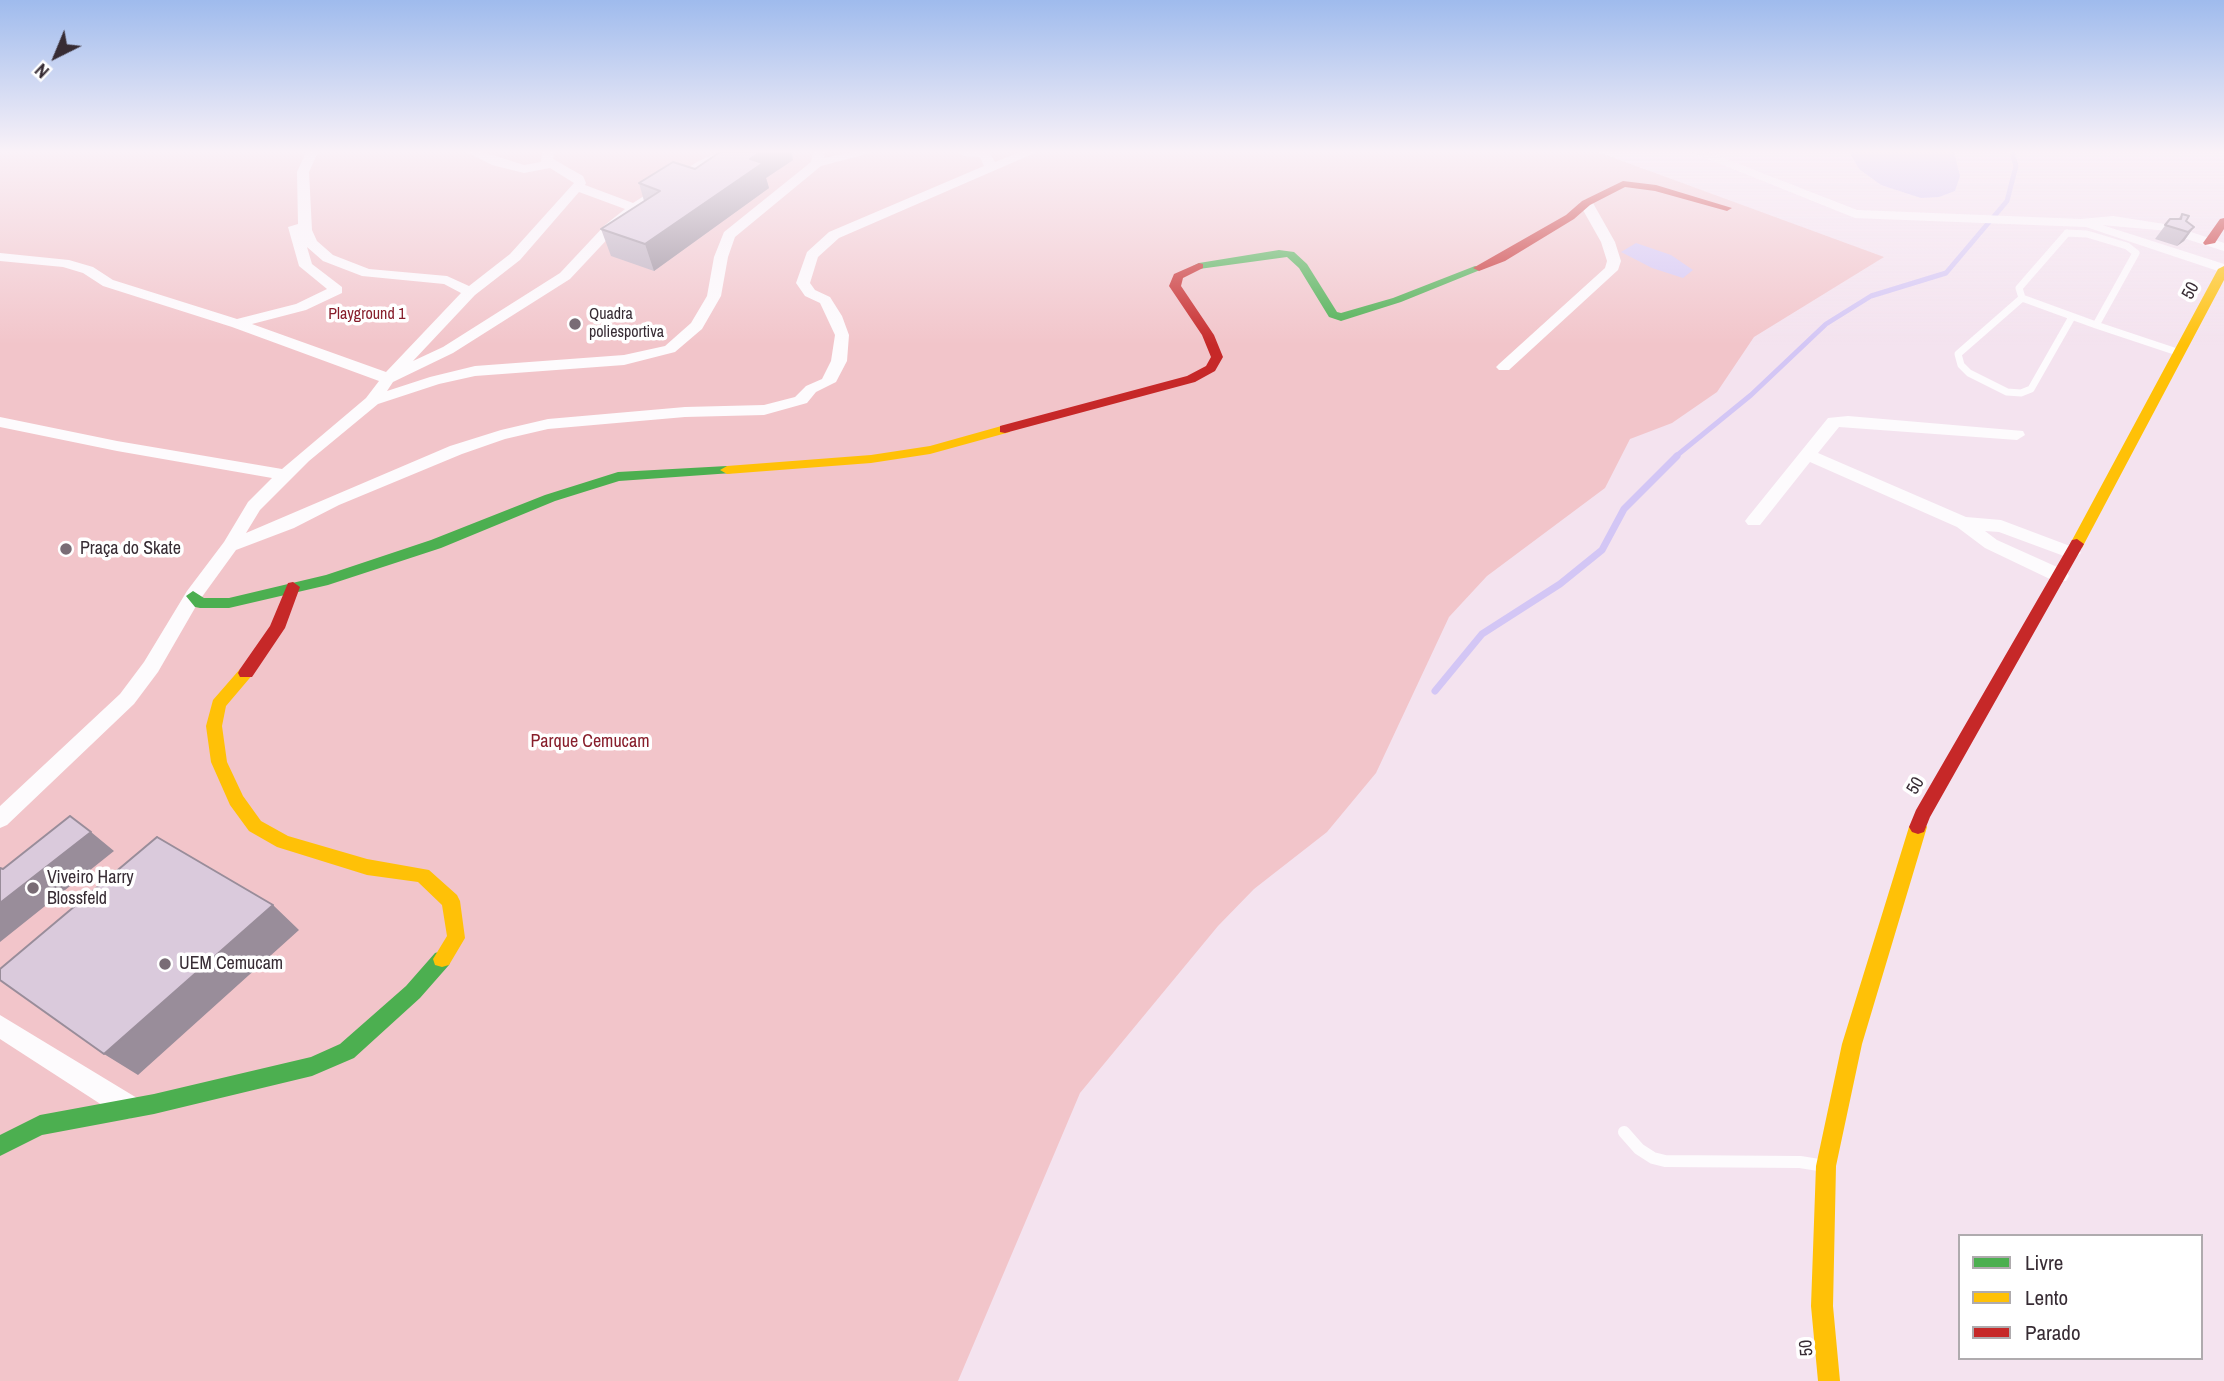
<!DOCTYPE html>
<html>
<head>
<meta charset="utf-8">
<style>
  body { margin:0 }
  #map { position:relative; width:2224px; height:1381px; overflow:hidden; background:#f4e3ef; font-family:"Archivo Narrow",sans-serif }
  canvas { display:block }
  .legend { position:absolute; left:1958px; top:1234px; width:245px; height:126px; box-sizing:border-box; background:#fff; border:2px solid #afabae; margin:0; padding:9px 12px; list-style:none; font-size:21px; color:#372c34 }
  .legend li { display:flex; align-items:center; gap:14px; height:35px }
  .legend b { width:35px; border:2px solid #afabae }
  .north { position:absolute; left:21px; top:21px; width:70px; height:70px; -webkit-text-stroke:5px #fff; paint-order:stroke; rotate:223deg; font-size:19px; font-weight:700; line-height:28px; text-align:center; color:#372c34 }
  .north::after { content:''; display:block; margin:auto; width:24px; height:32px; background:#372c34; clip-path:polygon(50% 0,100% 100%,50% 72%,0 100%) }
</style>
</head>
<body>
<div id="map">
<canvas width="2224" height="1381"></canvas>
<ul class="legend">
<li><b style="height:9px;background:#4caf50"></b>Livre</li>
<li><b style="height:9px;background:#ffc107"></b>Lento</li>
<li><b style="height:9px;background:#c62828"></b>Parado</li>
</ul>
<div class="north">N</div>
</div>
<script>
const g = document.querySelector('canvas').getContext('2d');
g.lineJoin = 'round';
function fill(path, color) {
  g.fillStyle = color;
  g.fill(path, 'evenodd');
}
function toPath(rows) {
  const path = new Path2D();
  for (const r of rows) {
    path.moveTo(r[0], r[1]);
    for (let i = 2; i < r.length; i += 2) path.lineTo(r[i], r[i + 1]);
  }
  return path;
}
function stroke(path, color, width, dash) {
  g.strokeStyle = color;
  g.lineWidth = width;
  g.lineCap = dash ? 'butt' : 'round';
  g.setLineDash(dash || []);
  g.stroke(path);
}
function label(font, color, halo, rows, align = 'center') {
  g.font = font + ' "Archivo Narrow",sans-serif';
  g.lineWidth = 7;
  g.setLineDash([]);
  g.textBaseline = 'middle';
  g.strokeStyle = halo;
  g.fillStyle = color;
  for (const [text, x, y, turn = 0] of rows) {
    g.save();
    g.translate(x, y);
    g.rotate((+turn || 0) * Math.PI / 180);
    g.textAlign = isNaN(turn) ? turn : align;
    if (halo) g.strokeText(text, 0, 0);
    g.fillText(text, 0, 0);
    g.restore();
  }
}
fill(toPath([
  [0,152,1598,152,1884,257,1754,337,1717,392,1672,423,1630,439,1605,488,1487,576,1449,617,1376,773,1327,832,1254,889,1218,926,1080,1093,958,1381,0,1381]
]), '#f2c5ca');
fill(toPath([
  [1849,152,1954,152,1960,176,1955,191,1939,197,1921,198,1881,185,1859,169],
  [1636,243,1671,255,1693,270,1683,278,1652,268,1621,252]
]), '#d3c6f5');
stroke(toPath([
  [1675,457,1751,395,1826,324,1871,296,1946,273,2007,201,2016,166,2012,152]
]), '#d3c6f5', 5);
stroke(toPath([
  [1435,691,1482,634,1560,584,1602,550,1624,509,1677,456]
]), '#d3c6f5', 7);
stroke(toPath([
  [2067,233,2087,234,2127,246,2136,253,2096,325,2022,298,2019,288,2067,233],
  [2022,298,1958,354,1961,365,1969,373,2007,392,2021,393,2031,389,2072,317],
  [2096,325,2180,353]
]), '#fdfbfd', 7);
stroke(toPath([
  [1624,1132,1639,1149,1653,1158,1665,1161,1800,1162,1819,1165]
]), '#fdfbfd', 12);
fill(toPath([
  [306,152,318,152,309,172,312,230,317,241,333,255,369,269,447,276,469,286,510,254,574,183,550,168,524,173,492,165,467,152,483,152,524,165,541,162,542,152,554,152,553,159,583,176,586,183,585,185,633,203,697,162,718,152,734,152,639,211,615,231,570,279,453,353,393,382,387,391,430,377,475,366,624,355,665,346,691,323,707,296,714,257,724,232,811,162,813,152,825,152,824,158,851,152,874,152,821,166,735,237,728,257,721,296,702,329,675,352,624,365,475,376,439,384,378,404,309,461,260,510,246,533,450,446,501,430,548,419,685,407,764,405,795,397,806,386,822,379,831,361,835,335,820,303,805,296,796,283,807,252,829,232,984,166,980,157,964,156,958,152,989,152,995,162,1020,152,1037,152,839,238,818,257,810,283,815,290,830,297,842,316,849,335,847,361,836,382,816,392,807,403,764,415,685,417,548,429,505,439,462,454,339,505,294,528,236,550,199,601,158,672,134,704,7,825,0,828,0,806,120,694,144,662,187,591,224,542,248,502,272,478,117,451,0,427,0,417,117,441,282,469,366,398,379,381,232,327,103,286,83,273,63,267,0,261,0,253,69,260,93,267,113,280,237,319,296,304,327,289,299,266,288,227,298,224,297,172,306,152],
  [579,192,625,209,605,225,560,273,443,347,413,361,475,295,520,260,579,192],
  [307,247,323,261,362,276,444,284,461,293,386,372,252,324,306,310,342,293,342,287,312,264,307,247],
  [1691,152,1708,152,1857,210,2081,219,2113,216,2164,224,2169,225,2169,231,2102,225,2224,264,2224,273,2086,227,1855,218,1691,152],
  [1586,199,1593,203,1615,242,1621,261,1618,270,1509,370,1499,370,1496,367,1499,364,1605,268,1607,261,1601,242,1579,203,1586,199],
  [2185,230,2224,243,2224,251,2180,237,2178,234,2185,230],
  [1848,416,2023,431,2025,435,2017,440,1839,427,1818,453,1966,517,2001,520,2078,549,2081,553,2072,559,1999,532,1985,531,1997,540,2066,571,2069,576,2066,581,2054,581,1985,548,1957,527,1810,462,1760,525,1748,525,1745,521,1748,517,1828,418,1848,416],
  [0,1015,137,1098,140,1107,137,1116,128,1119,119,1116,0,1039,0,1015]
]), '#fdfbfd');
fill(toPath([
  [1279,250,1294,252,1307,264,1337,312,1341,313,1393,298,1475,266,1485,268,1401,302,1341,321,1329,317,1299,268,1287,257,1199,269,1193,266,1199,263,1279,250],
  [727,466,734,470,732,473,619,481,555,501,441,548,328,585,229,608,200,608,195,607,186,596,193,591,204,598,229,598,326,575,431,540,545,495,618,472,727,466],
  [442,951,449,953,451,959,449,965,420,998,354,1058,312,1076,154,1114,42,1135,0,1156,0,1135,40,1115,154,1094,311,1057,340,1044,406,986,435,953,442,951]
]), '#4caf50');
fill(toPath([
  [2224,266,2224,280,2084,544,2082,548,2072,548,2070,544,2218,269,2224,266],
  [1005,425,1010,426,1010,432,930,454,871,463,727,474,720,470,727,466,871,455,930,446,1005,425],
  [246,667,254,673,226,706,222,726,227,762,243,796,261,821,288,836,367,859,429,870,457,895,460,901,465,938,449,965,442,967,435,965,433,959,447,936,442,905,418,882,367,875,277,847,249,831,230,805,211,762,206,726,213,700,240,669,246,667],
  [1918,820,1924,822,1927,827,1862,1044,1836,1166,1833,1306,1840,1381,1818,1381,1811,1306,1816,1166,1842,1044,1909,827,1912,822,1918,820]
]), '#ffc107');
fill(toPath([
  [1623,181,1656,185,1732,208,1727,211,1655,191,1625,187,1590,205,1574,219,1505,261,1479,271,1473,268,1566,215,1582,201,1623,181],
  [2224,218,2224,229,2215,243,2205,245,2203,243,2220,219,2224,218],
  [1199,263,1203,264,1203,268,1183,278,1181,286,1214,335,1223,357,1215,371,1195,382,1005,433,1000,432,1000,426,1187,376,1206,366,1211,357,1202,335,1169,286,1174,274,1199,263],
  [2077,539,2084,544,1930,817,1924,832,1918,834,1912,832,1909,827,1916,810,2072,540,2077,539],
  [293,582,300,587,285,628,252,677,240,677,238,673,240,669,270,626,288,583,293,582]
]), '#c62828');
fill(toPath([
  [793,160,766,178,769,188,654,271,611,256,601,229,644,201,639,183,695,169],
  [2182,214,2186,221,2194,227,2184,241,2177,246,2155,239,2170,219,2178,219]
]), '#bbaebd');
fill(toPath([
  [760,152,792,152,793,160,766,178,769,188,654,271,645,244,750,159],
  [2194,227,2184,241,2177,246,2188,232],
  [91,832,114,851,0,942,0,903],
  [273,905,299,930,138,1075,104,1054]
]), '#998d9a');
const building = toPath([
  [720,152,760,152,750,159,763,163,645,244,601,229,660,191,639,183,673,162,695,169,720,152],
  [2182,214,2189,216,2186,221,2194,227,2188,232,2165,225,2170,219,2181,219,2182,214],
  [70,816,91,832,0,903,0,868,3,869,70,816],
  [157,837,273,905,104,1054,0,980,0,969,157,837]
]);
fill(building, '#dacadc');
stroke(building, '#998d9a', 2);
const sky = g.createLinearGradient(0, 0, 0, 345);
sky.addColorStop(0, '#9fbbed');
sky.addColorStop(0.44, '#faf2f8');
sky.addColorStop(1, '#faf2f800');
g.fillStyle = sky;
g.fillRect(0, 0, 2224, 345);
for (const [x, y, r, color] of [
  [575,324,7,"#796c75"],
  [66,549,7,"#796c75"],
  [33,888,7,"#796c75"],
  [165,964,7,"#796c75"]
]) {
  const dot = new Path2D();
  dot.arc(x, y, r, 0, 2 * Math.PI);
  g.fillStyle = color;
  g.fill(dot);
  stroke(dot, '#fff', 2.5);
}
label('16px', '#871e2b', '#fff', [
  ["Playground 1",367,315]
]);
label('16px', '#372c34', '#fff', [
  ["Quadra",589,315],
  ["poliesportiva",589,333]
], 'left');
label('18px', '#372c34', '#fff', [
  ["50",2191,291,-62],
  ["50",1916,786,-60],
  ["50",1807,1348,-95]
]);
label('18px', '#372c34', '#fff', [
  ["Praça do Skate",80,549],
  ["Viveiro Harry",47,878],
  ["Blossfeld",47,899],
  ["UEM Cemucam",179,964]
], 'left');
label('18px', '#871e2b', '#fff', [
  ["Parque Cemucam",590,742]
]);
</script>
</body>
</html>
